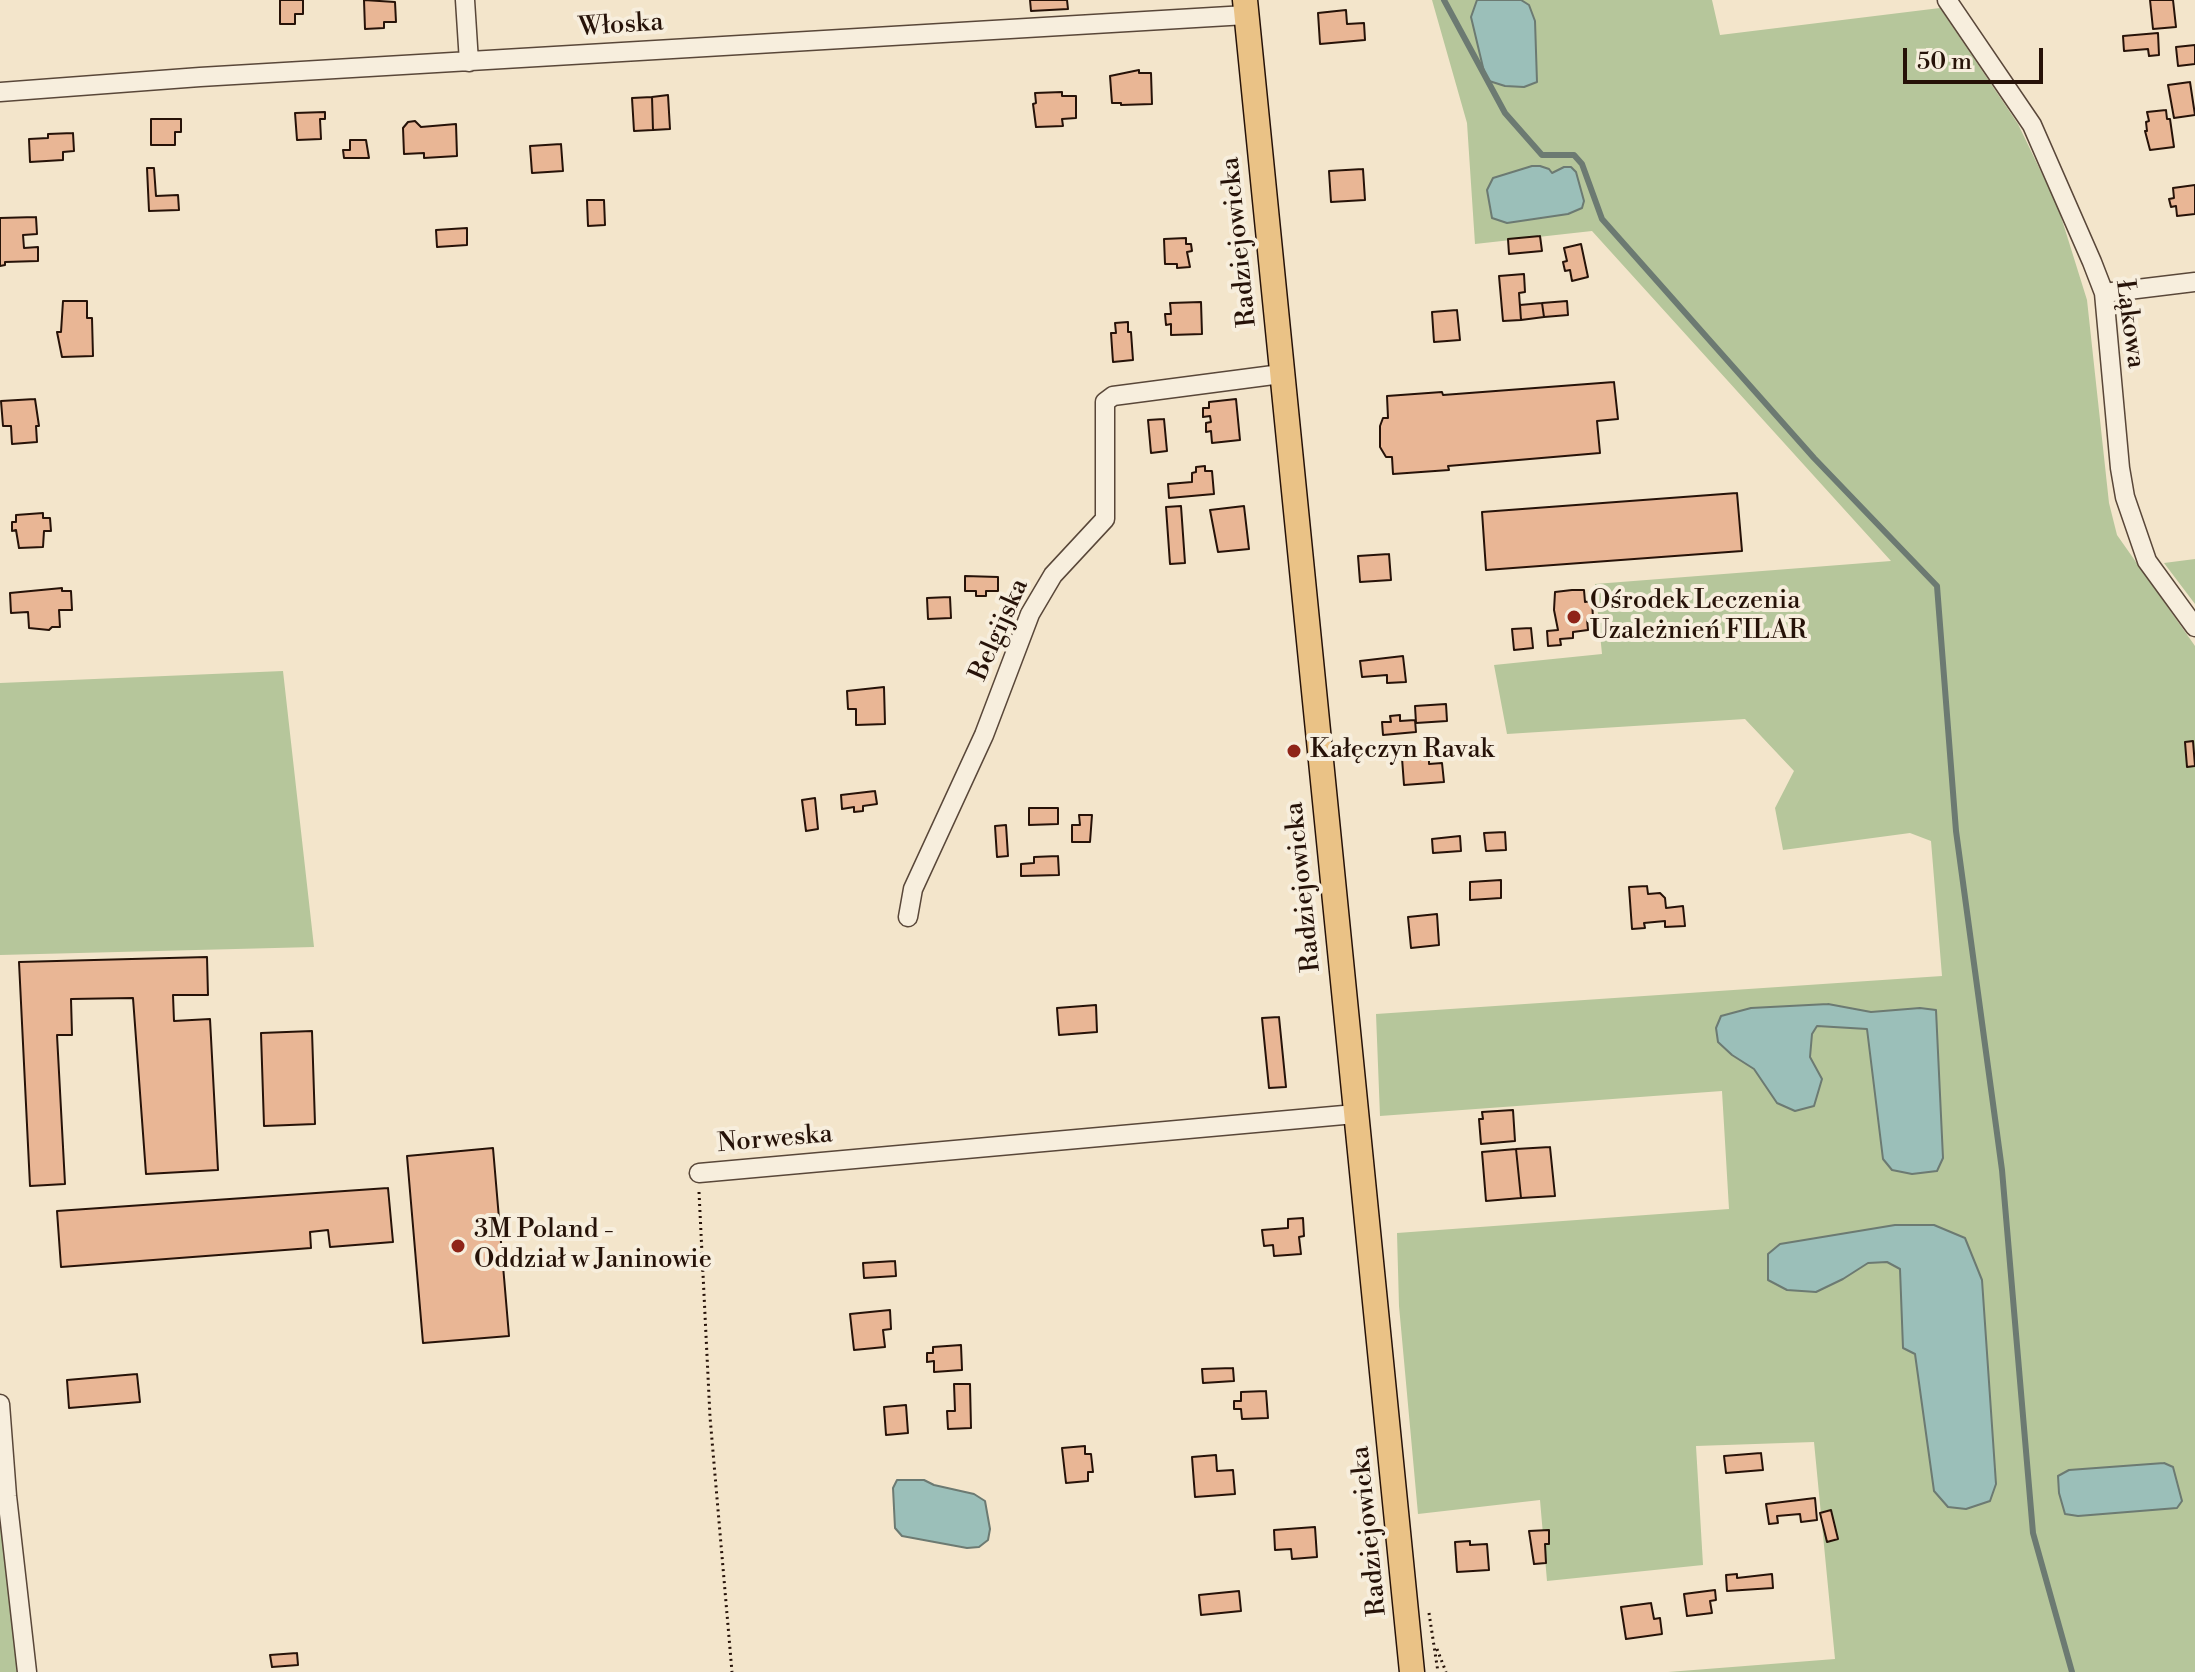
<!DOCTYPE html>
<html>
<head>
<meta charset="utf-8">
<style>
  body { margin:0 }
  #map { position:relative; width:2195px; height:1672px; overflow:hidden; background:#f3e5cb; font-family:"Libre Bodoni",serif }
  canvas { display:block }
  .scale { position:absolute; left:1903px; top:48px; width:140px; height:36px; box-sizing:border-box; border:4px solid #261208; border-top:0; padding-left:10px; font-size:24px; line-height:28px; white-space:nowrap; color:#261208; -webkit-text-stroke:6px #f7eedd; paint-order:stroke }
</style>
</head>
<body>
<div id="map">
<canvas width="2195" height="1672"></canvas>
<div class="scale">50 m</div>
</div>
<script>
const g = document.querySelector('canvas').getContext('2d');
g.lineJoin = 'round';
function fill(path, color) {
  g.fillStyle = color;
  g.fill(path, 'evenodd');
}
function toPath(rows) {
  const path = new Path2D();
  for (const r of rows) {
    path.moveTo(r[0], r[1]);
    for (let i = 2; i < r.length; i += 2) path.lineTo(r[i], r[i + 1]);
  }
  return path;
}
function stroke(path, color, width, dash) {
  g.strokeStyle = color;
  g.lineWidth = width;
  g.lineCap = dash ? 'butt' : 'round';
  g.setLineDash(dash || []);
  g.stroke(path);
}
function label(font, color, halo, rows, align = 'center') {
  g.font = font + ' "Libre Bodoni",serif';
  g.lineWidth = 8;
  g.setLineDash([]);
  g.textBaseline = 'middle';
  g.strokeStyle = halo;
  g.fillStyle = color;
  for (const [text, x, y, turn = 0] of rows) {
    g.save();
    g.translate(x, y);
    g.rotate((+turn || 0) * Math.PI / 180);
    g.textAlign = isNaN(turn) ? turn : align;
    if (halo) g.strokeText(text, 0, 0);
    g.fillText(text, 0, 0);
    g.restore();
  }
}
fill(toPath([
  [1432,0,1712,0,1720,35,1940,8,2018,124,2058,207,2087,300,2109,503,2117,535,2195,646,2195,1672,1668,1672,1835,1659,1814,1442,1696,1446,1703,1565,1547,1581,1540,1500,1418,1514,1399,1306,1397,1233,1729,1209,1722,1091,1380,1116,1376,1014,1942,976,1931,841,1910,833,1783,850,1775,808,1794,771,1745,719,1507,734,1494,665,1602,654,1595,584,1891,561,1592,231,1475,244,1467,123],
  [2195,559,2195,604,2164,563],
  [283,671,314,947,0,955,0,683],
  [0,1461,17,1672,0,1672]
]), '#b6c69b');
const water = toPath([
  [1477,0,1521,0,1529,5,1535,21,1537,82,1524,87,1505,86,1486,80,1471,17,1477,0],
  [1532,166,1540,166,1549,169,1552,173,1564,167,1571,167,1576,172,1584,201,1582,208,1568,214,1507,223,1492,218,1487,190,1493,178,1532,166],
  [1828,1004,1871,1012,1920,1008,1936,1010,1943,1158,1937,1171,1912,1174,1892,1170,1883,1159,1867,1029,1817,1026,1812,1034,1810,1057,1822,1079,1814,1106,1795,1111,1777,1103,1754,1069,1732,1055,1718,1042,1716,1028,1721,1016,1751,1008,1828,1004],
  [1895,1225,1934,1225,1965,1238,1982,1280,1996,1484,1990,1501,1966,1509,1948,1507,1934,1491,1915,1354,1903,1348,1900,1269,1887,1262,1868,1263,1843,1279,1816,1292,1787,1290,1768,1280,1768,1254,1780,1244,1895,1225],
  [2164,1463,2173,1467,2182,1501,2177,1508,2078,1516,2065,1514,2059,1493,2058,1476,2069,1470,2164,1463],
  [897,1480,924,1480,934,1485,974,1494,985,1501,990,1529,988,1540,979,1547,967,1548,902,1536,895,1528,893,1488,897,1480]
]);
fill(water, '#9bbfb9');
stroke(water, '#6c7a72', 2);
stroke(toPath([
  [1444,0,1505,113,1542,155,1574,155,1582,164,1602,219,1814,458,1937,586,1956,831,2002,1170,2033,1533,2072,1672]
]), '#6c7a72', 6);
const building = toPath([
  [280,0,303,0,303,14,295,14,295,24,280,24,280,0],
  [364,0,395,2,396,22,384,22,384,28,365,29,364,0],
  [1030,0,1067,0,1068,9,1031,11,1030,0],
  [2150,0,2173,0,2176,27,2153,29,2150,0],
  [1346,10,1347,24,1364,23,1365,40,1320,44,1318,13,1346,10],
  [2158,33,2159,55,2149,56,2148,49,2124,51,2123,36,2158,33],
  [2195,45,2195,64,2178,66,2176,47,2195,45],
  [1139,70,1139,73,1151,73,1152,104,1121,105,1121,103,1112,103,1110,76,1139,70],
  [2190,82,2195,115,2174,118,2168,85,2190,82],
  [1062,92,1062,96,1076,96,1076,118,1062,119,1063,126,1036,127,1033,104,1036,103,1035,93,1062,92],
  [668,95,670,129,653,130,652,97,668,95],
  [652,97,653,130,634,131,632,98,652,97],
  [2166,110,2167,119,2170,119,2174,147,2150,150,2145,131,2147,131,2146,122,2149,121,2147,112,2166,110],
  [325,112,325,119,320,119,321,139,297,140,295,113,325,112],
  [151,119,181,119,181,132,175,132,175,145,151,145,151,119],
  [415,121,421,127,456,124,457,156,424,158,424,153,404,154,403,128,408,122,415,121],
  [73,133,74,151,63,152,63,160,30,162,29,139,48,138,48,134,73,133],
  [350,140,366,140,369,158,344,158,343,150,350,150,350,140],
  [561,144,563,171,532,173,530,146,561,144],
  [147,168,154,168,156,196,178,195,179,210,149,211,147,168],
  [1363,169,1365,200,1331,202,1329,171,1363,169],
  [2195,185,2195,214,2177,216,2176,206,2171,207,2169,199,2174,198,2173,188,2195,185],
  [587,200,604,200,605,225,588,226,587,200],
  [36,217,37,234,23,235,24,248,38,247,38,261,5,262,5,265,0,266,0,218,36,217],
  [467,228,467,245,437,247,436,230,467,228],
  [1540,236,1542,251,1509,254,1508,239,1540,236],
  [1186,238,1186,244,1191,244,1192,251,1187,252,1190,267,1177,268,1177,264,1165,264,1164,239,1186,238],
  [1581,244,1588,277,1572,281,1570,270,1565,271,1563,262,1567,261,1564,248,1581,244],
  [1524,274,1525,292,1519,293,1521,320,1503,321,1499,276,1524,274],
  [63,301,87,301,87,318,92,318,93,356,62,357,57,332,61,332,63,301],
  [1567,301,1568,315,1544,317,1542,303,1567,301],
  [1201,302,1202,334,1171,335,1171,324,1166,325,1165,314,1171,314,1170,303,1201,302],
  [1542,303,1544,317,1521,320,1520,305,1542,303],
  [1457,310,1460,340,1434,342,1432,312,1457,310],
  [1128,322,1128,332,1131,332,1133,360,1113,362,1111,333,1116,333,1115,323,1128,322],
  [1614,382,1618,419,1597,421,1600,453,1448,466,1449,470,1393,474,1392,457,1386,457,1380,447,1380,426,1383,418,1388,418,1387,396,1442,392,1443,395,1614,382],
  [35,399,39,426,36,426,37,442,12,444,11,426,3,426,1,401,35,399],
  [1236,399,1240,440,1212,443,1211,431,1206,432,1206,423,1211,422,1210,416,1203,417,1203,408,1209,408,1209,402,1236,399],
  [1164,419,1167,451,1151,453,1148,420,1164,419],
  [1205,466,1205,471,1212,471,1214,494,1169,498,1168,484,1192,482,1192,473,1196,472,1196,467,1205,466],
  [1737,493,1742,551,1486,570,1482,512,1737,493],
  [1181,506,1185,563,1170,564,1166,507,1181,506],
  [1244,506,1249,549,1218,552,1210,510,1244,506],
  [43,513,43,518,50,518,51,531,44,531,43,547,19,548,16,530,12,531,12,522,16,522,16,515,43,513],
  [1389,554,1391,580,1360,582,1358,556,1389,554],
  [965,576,998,577,998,591,986,591,986,596,976,596,976,591,965,591,965,576],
  [62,588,62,591,71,591,72,610,59,610,60,627,52,627,49,630,29,628,28,612,11,613,10,593,62,588],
  [1572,590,1584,590,1585,602,1592,601,1593,618,1587,619,1588,630,1573,632,1573,638,1560,639,1561,645,1548,646,1547,631,1558,630,1554,610,1555,592,1572,590],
  [950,597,951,618,928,619,927,598,950,597],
  [1531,628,1533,648,1514,650,1512,629,1531,628],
  [1403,656,1406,682,1387,683,1387,675,1362,677,1360,661,1403,656],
  [884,687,885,724,856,725,856,709,848,709,847,691,884,687],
  [1446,704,1447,721,1416,723,1415,706,1446,704],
  [1400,715,1400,721,1415,720,1416,732,1383,735,1382,722,1391,722,1390,716,1400,715],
  [2193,741,2195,766,2187,767,2185,742,2193,741],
  [1429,756,1429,764,1442,763,1444,782,1404,785,1402,758,1429,756],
  [875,791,877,804,863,806,863,811,854,812,854,807,842,809,841,795,875,791],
  [815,798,818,829,806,831,802,800,815,798],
  [1029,808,1058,808,1058,824,1029,825,1029,808],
  [1079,815,1092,815,1090,842,1072,842,1072,825,1080,825,1079,815],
  [1006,825,1008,856,997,857,995,826,1006,825],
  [1505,832,1506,850,1486,851,1484,833,1505,832],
  [1460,836,1461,851,1433,853,1432,839,1460,836],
  [1058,856,1059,875,1021,876,1021,864,1034,863,1034,857,1058,856],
  [1501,880,1501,898,1470,900,1470,882,1501,880],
  [1647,886,1648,894,1660,893,1665,898,1666,908,1683,906,1685,926,1665,927,1665,921,1644,923,1645,928,1632,929,1629,887,1647,886],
  [1437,914,1439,945,1411,948,1408,917,1437,914],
  [207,957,208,995,173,995,174,1021,210,1019,218,1170,146,1174,133,998,71,999,72,1035,57,1035,65,1184,30,1186,19,962,207,957],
  [1096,1005,1097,1032,1059,1035,1057,1008,1096,1005],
  [1279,1017,1286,1087,1269,1088,1262,1018,1279,1017],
  [312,1031,315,1124,264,1126,261,1033,312,1031],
  [1513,1110,1515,1141,1481,1144,1479,1119,1483,1119,1482,1112,1513,1110],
  [1550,1147,1555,1196,1521,1198,1516,1149,1550,1147],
  [493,1148,509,1336,423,1343,407,1156,493,1148],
  [1516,1149,1521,1198,1486,1201,1482,1152,1516,1149],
  [388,1188,393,1242,330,1247,328,1230,310,1232,311,1248,61,1267,57,1211,388,1188],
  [1303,1218,1304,1236,1299,1237,1301,1254,1274,1256,1273,1245,1264,1246,1262,1230,1288,1228,1288,1219,1303,1218],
  [895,1261,896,1276,864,1278,863,1263,895,1261],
  [890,1310,891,1329,883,1330,885,1347,854,1350,850,1314,890,1310],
  [961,1345,962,1370,934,1372,934,1361,927,1362,927,1353,933,1353,933,1347,961,1345],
  [1233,1368,1234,1381,1203,1383,1202,1369,1233,1368],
  [137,1374,140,1402,69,1408,67,1380,137,1374],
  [954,1384,970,1384,971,1428,948,1429,947,1411,955,1411,954,1384],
  [1266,1391,1268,1418,1242,1419,1241,1409,1234,1409,1234,1401,1241,1401,1241,1392,1266,1391],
  [906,1405,908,1433,886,1435,884,1407,906,1405],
  [1085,1446,1085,1454,1091,1454,1093,1472,1088,1472,1088,1481,1066,1483,1062,1448,1085,1446],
  [1761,1453,1763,1470,1726,1473,1724,1456,1761,1453],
  [1216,1455,1217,1471,1233,1470,1235,1494,1195,1497,1192,1457,1216,1455],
  [1815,1498,1817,1520,1801,1522,1800,1514,1777,1516,1778,1523,1769,1524,1766,1504,1815,1498],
  [1831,1510,1838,1539,1827,1542,1820,1513,1831,1510],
  [1315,1527,1317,1557,1292,1559,1291,1549,1275,1550,1274,1530,1315,1527],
  [1549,1530,1549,1544,1545,1544,1546,1563,1534,1564,1529,1531,1549,1530],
  [1470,1541,1470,1545,1487,1544,1489,1570,1457,1572,1455,1542,1470,1541],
  [1737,1574,1737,1578,1772,1574,1773,1588,1727,1591,1726,1575,1737,1574],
  [1715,1590,1716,1600,1710,1601,1712,1613,1687,1616,1684,1594,1715,1590],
  [1239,1591,1241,1611,1201,1615,1199,1595,1239,1591],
  [1651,1603,1654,1619,1660,1618,1662,1634,1626,1639,1621,1607,1651,1603],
  [297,1653,298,1665,272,1667,270,1655,297,1653]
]);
fill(building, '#e9b695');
stroke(building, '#261208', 2);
const minor = toPath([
  [465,0,469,62],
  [1947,0,2032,125,2092,262,2104,293,2120,468,2125,497,2147,561,2195,627],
  [0,92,200,77,1246,15],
  [2104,293,2195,282],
  [908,917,913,889,984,735,1030,614,1053,575,1105,519,1105,402,1113,396,1281,374],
  [699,1173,1355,1114],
  [0,1404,7,1496,27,1672]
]);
const major = toPath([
  [1245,0,1412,1672]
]);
stroke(minor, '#594739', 21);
stroke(major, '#261208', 27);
stroke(toPath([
  [699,1192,710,1417,732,1672],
  [1429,1613,1438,1672],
  [1437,1649,1446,1672]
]), '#261208', 3, [2, 4]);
stroke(minor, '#f7eedd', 18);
stroke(major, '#eac286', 24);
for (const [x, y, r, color] of [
  [1574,617,8,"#8f2418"],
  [1294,751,8,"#8f2418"],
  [458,1246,8,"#8f2418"]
]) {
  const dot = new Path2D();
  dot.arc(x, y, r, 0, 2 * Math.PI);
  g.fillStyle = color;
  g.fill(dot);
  stroke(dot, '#f7eedd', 3);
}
label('26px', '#261208', '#f7eedd', [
  ["Włoska",621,26,-4],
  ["Radziejowicka",1240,242,-96],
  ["Łąkowa",2129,324,82],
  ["Belgijska",1000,630,-66],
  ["Radziejowicka",1304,887,-96],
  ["Norweska",775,1140,-5],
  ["Radziejowicka",1370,1531,-96]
]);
label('26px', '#261208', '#f7eedd', [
  ["Ośrodek Leczenia",1590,602],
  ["Uzależnień FILAR",1590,632],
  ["Kałęczyn Ravak",1310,751],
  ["3M Poland -",474,1231],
  ["Oddział w Janinowie",474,1261]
], 'left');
</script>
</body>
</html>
